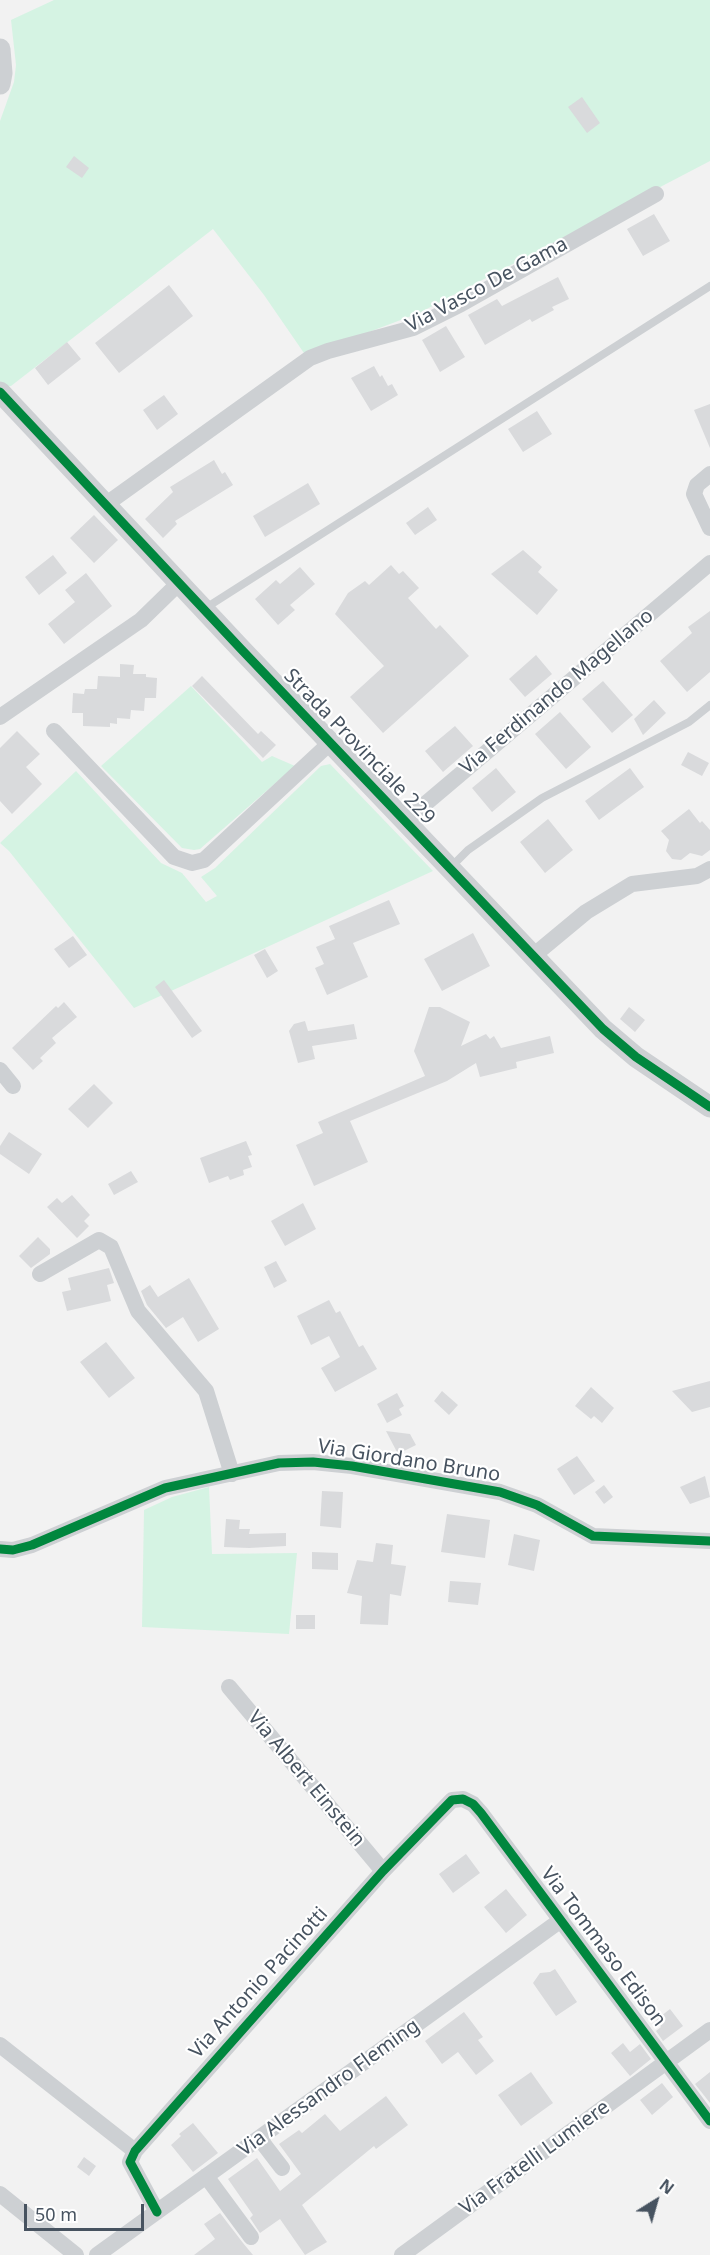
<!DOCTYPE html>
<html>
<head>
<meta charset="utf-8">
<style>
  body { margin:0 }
  #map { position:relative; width:710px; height:2255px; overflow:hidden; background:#f2f2f2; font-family:"Noto Sans",sans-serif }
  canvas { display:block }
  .north { position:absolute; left:626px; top:2171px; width:60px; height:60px; -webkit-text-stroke:4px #fff; paint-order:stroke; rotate:37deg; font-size:16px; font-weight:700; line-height:24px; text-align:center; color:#475360 }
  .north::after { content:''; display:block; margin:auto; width:21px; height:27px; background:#475360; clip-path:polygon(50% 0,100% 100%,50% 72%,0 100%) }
  .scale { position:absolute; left:24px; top:2204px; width:120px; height:27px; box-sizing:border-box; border:3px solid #475360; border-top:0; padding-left:8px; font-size:18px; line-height:21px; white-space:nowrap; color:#475360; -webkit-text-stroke:4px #fff; paint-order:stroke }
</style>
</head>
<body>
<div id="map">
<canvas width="710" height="2255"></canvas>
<div class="north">N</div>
<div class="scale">50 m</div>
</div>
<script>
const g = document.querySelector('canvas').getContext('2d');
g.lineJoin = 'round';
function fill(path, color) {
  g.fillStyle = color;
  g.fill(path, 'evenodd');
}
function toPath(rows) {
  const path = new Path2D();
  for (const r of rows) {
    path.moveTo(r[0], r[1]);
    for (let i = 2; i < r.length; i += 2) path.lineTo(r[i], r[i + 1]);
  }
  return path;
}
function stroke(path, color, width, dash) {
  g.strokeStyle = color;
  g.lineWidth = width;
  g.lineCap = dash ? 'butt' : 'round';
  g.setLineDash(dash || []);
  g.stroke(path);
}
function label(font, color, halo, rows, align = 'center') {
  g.font = font + ' "Noto Sans",sans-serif';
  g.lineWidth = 4.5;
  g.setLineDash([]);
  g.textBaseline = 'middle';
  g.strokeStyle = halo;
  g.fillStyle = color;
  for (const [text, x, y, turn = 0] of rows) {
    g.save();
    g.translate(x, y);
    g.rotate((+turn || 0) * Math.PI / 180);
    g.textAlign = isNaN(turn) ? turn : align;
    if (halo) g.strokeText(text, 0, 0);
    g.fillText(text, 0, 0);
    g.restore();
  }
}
fill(toPath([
  [54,0,710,0,710,161,419,313,306,356,264,295,213,229,11,386,4,387,0,381,0,121,14,82,16,65,11,20],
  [191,686,262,762,272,756,295,766,200,849,194,850,182,848,101,766],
  [330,764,433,871,134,1008,9,851,0,843,76,771,161,863,182,873,206,902,217,896,201,877,215,868,321,766],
  [209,1487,212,1554,297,1553,289,1634,142,1627,144,1510,172,1497]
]), '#d5f3e3');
fill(toPath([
  [582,97,600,123,587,133,568,107],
  [74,156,89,168,82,178,66,167],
  [654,214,670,241,643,256,627,229],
  [558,277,569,299,552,307,554,310,532,322,530,319,485,345,468,315,497,299,502,306],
  [169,285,193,316,119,373,95,343],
  [446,326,465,357,440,372,422,340],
  [67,342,81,359,48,385,35,368],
  [374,366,380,377,382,375,388,386,392,384,398,395,371,411,351,378],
  [164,395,178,414,157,430,143,410],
  [710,404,710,448,694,410],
  [537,411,552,434,523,452,508,429],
  [214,460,222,474,225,472,233,485,175,521,177,524,163,538,145,519,173,492,170,487],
  [308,483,320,504,265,537,253,516],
  [428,507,437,520,415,535,406,523],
  [94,515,118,540,94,563,70,538],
  [523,550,542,567,538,572,558,590,537,615,491,574],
  [53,555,67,573,39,595,25,577],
  [391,565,399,574,403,571,419,588,408,598,436,629,440,625,469,656,383,733,350,697,384,666,335,614,348,593,365,581,369,585],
  [300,567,315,584,290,605,295,610,278,625,255,599,276,580,280,584],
  [86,573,112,606,64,644,48,624,75,602,65,590],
  [710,611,710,672,687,692,660,661,692,633,688,627],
  [536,655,552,674,525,697,509,679],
  [120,664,134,665,133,674,146,674,146,677,157,678,156,698,145,698,144,711,131,710,130,719,117,718,117,724,110,723,110,727,83,726,83,713,72,713,73,693,84,694,85,689,97,689,98,676,120,677],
  [202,676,258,734,261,731,276,745,263,758,192,686],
  [603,681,633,715,612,733,582,699],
  [654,700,666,713,643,735,634,719],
  [560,712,591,747,566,769,535,734],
  [455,726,473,746,443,772,425,751],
  [17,731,40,754,26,767,42,784,12,814,0,801,0,748],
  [688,752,709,763,702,776,681,765],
  [496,768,516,792,492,812,472,788],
  [630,768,644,787,599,820,585,801],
  [689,809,700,823,702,821,710,830,710,850,702,856,690,853,681,860,672,859,666,851,669,840,661,831],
  [548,819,573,850,545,873,520,842],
  [389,900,400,924,353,943,368,977,327,995,315,968,324,964,316,947,335,939,329,926],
  [473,933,490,966,442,991,424,959],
  [73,936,87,955,69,968,54,949],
  [265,949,278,971,267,978,254,955],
  [164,980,202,1031,192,1038,155,987],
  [64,1002,77,1017,52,1038,56,1043,40,1058,43,1061,33,1070,12,1048,56,1006,58,1008],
  [429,1007,440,1007,470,1022,461,1046,486,1034,490,1039,494,1036,501,1048,550,1036,554,1053,516,1062,517,1068,480,1077,476,1063,447,1081,350,1121,368,1162,314,1186,296,1145,323,1133,318,1122,425,1076,414,1051],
  [629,1007,645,1020,635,1032,620,1019],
  [305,1021,308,1031,354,1024,357,1039,312,1046,315,1059,298,1063,289,1031,294,1024],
  [94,1084,113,1103,88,1128,68,1109],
  [9,1132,42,1154,29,1174,0,1154,0,1146],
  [246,1141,252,1155,248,1156,252,1167,243,1170,244,1175,230,1180,228,1176,209,1183,200,1158],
  [131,1171,138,1182,114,1195,108,1184],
  [72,1195,90,1215,84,1221,89,1226,77,1238,47,1207,57,1198,62,1203],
  [303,1203,316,1229,285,1246,271,1221],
  [38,1237,50,1249,50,1254,31,1268,19,1256],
  [276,1261,287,1281,274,1288,264,1267],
  [109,1268,114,1283,107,1285,111,1301,67,1311,62,1292,71,1290,68,1278],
  [189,1278,219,1329,198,1342,183,1317,166,1328,147,1305,141,1291,150,1285,158,1297],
  [329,1300,336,1313,340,1311,359,1347,363,1345,377,1369,335,1392,321,1368,340,1357,329,1336,311,1345,297,1316],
  [106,1342,135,1378,109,1398,80,1362],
  [710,1381,710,1407,692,1412,672,1391],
  [591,1387,614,1408,602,1423,594,1416,591,1419,575,1406],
  [442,1391,458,1405,449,1415,434,1401],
  [397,1393,404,1406,399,1409,402,1415,387,1423,377,1404],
  [386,1431,410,1434,416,1445,398,1454],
  [577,1456,595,1481,574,1495,557,1469],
  [705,1476,710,1497,690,1504,680,1487],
  [604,1485,613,1497,604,1504,595,1492],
  [322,1491,343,1492,341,1528,320,1526],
  [447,1514,490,1520,485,1558,441,1552],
  [226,1519,240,1520,239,1529,250,1529,249,1534,286,1533,286,1546,249,1548,224,1547],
  [514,1534,540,1540,534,1571,508,1565],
  [376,1543,393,1545,391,1564,406,1566,401,1596,390,1594,388,1625,360,1624,362,1596,347,1593,357,1560,373,1562],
  [312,1552,338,1553,338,1570,312,1569],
  [450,1581,481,1583,478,1605,448,1602],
  [296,1615,315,1615,315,1629,296,1629],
  [466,1854,480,1873,453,1893,439,1874],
  [506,1889,527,1915,506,1933,484,1907],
  [555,1969,577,2002,556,2016,533,1983,540,1973,550,1972],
  [670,2009,683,2026,663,2041,656,2031,661,2027,656,2020],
  [464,2012,483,2037,478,2040,494,2061,476,2075,458,2052,442,2064,425,2041],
  [623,2043,630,2052,640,2044,651,2059,630,2076,611,2053],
  [531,2072,553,2103,521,2126,498,2095],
  [710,2072,710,2103,695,2084],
  [662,2083,673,2097,652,2115,640,2100],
  [386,2096,408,2125,376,2149,374,2146,302,2205,327,2242,305,2255,280,2219,260,2233,250,2218,253,2215,228,2179,257,2158,280,2191,301,2174,279,2144,299,2130,302,2133,325,2114,340,2131],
  [193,2123,218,2153,193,2172,171,2145,181,2136,179,2134],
  [84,2157,96,2166,89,2176,77,2167],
  [220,2213,243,2243,253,2255,194,2255,215,2239,204,2224]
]), '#d9dadc');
stroke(toPath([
  [204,609,710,286],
  [450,868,468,850,542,798,689,722,710,705]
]), '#cdd0d3', 8);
stroke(toPath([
  [710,474,697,485,694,494,710,528],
  [105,505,310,358,328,351,413,328,461,304,656,194],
  [0,717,141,620,179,583],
  [54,731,174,857,192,863,204,860,330,743],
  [405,821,710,563],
  [533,956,586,912,632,884,697,876,710,869],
  [0,1070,13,1086],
  [40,1274,99,1240,111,1247,138,1311,206,1391,232,1474],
  [0,1549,13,1550,32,1545,165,1488,279,1463,313,1462,352,1466,500,1492,537,1505,593,1536,710,1541],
  [229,1687,383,1871],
  [0,2045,135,2151],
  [259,2138,282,2168],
  [206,2176,251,2237],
  [0,2194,76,2255],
  [157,2212,130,2162,135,2151,383,1871,452,1800,463,1799,473,1804,481,1813,710,2121],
  [97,2255,561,1920],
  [402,2255,710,2030]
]), '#cdd0d3', 16);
stroke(toPath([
  [0,49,2,73,0,84],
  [0,392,241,649,603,1029,636,1057,710,1107]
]), '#cdd0d3', 21);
stroke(toPath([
  [0,392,241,649,603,1029,636,1057,710,1107],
  [0,1549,13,1550,32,1545,165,1488,279,1463,313,1462,352,1466,500,1492,537,1505,593,1536,710,1541],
  [157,2212,130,2162,135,2151,383,1871,452,1800,463,1799,473,1804,481,1813,710,2121]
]), '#00873e', 9);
label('20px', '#475360', '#fff', [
  ["Via Vasco De Gama",487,285,-28],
  ["Via Ferdinando Magellano",557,692,-40],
  ["Strada Provinciale 229",359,747,46],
  ["Via Giordano Bruno",409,1461,9],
  ["Via Albert Einstein",306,1779,50],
  ["Via Tommaso Edison",603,1947,53],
  ["Via Antonio Pacinotti",259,1983,-48],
  ["Via Alessandro Fleming",329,2088,-36],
  ["Via Fratelli Lumiere",535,2158,-36]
]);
</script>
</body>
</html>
